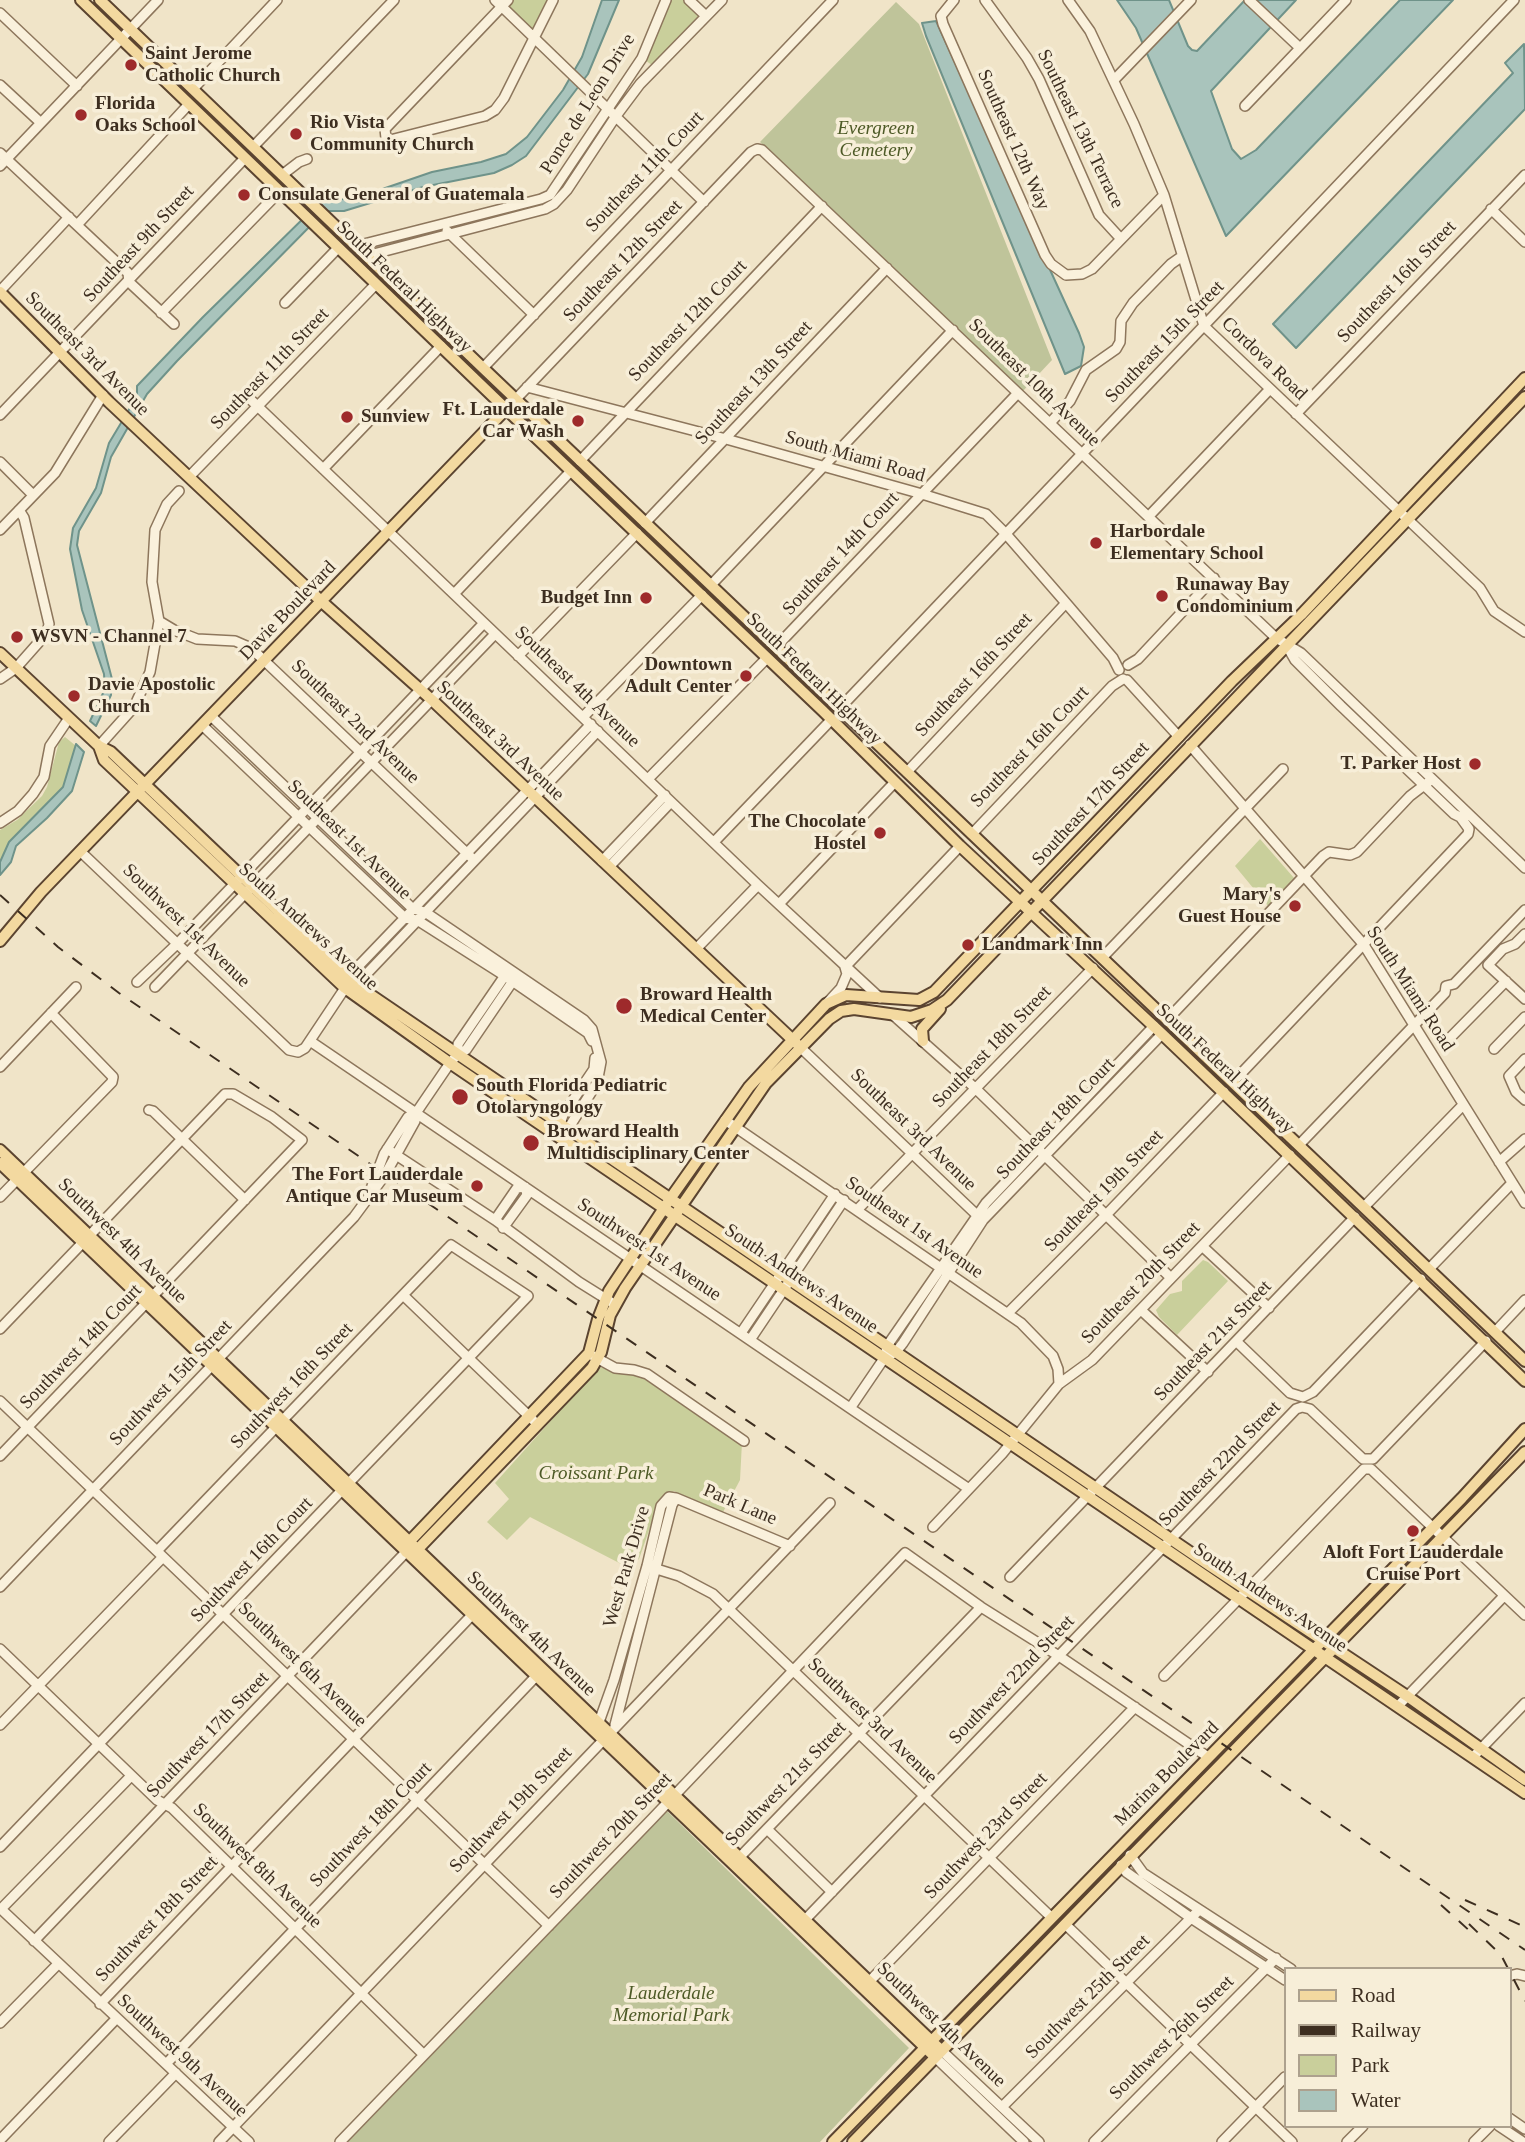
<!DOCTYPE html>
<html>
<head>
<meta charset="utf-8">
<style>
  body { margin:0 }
  #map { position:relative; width:1525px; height:2142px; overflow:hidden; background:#f0e4c8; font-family:"Times New Roman",serif }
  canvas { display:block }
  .legend { position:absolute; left:1284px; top:1967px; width:228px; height:161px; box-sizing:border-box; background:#f7eed8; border:2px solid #ada18e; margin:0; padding:9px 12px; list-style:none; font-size:21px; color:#3d2e20 }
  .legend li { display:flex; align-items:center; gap:14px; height:35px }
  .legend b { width:35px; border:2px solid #ada18e }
</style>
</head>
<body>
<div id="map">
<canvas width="1525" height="2142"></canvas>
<ul class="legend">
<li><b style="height:9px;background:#f3d9a0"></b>Road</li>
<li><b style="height:9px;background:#3d2e20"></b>Railway</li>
<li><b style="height:19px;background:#c9cf9b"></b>Park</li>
<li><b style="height:19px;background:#a9c4bc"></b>Water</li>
</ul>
</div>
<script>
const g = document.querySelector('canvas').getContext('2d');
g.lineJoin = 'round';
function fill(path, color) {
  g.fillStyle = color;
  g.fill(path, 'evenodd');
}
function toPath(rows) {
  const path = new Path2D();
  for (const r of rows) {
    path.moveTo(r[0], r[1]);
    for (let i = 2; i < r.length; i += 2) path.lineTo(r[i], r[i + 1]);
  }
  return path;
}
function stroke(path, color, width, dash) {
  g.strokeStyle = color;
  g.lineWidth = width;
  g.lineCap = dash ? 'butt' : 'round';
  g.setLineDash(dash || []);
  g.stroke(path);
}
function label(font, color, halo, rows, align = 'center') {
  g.font = font + ' "Times New Roman",serif';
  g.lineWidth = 7;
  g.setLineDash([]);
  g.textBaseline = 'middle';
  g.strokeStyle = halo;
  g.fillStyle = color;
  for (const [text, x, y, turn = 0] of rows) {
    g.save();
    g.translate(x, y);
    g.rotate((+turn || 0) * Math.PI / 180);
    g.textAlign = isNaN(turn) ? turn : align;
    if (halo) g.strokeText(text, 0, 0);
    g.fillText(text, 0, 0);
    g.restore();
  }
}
fill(toPath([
  [510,0,551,0,535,28,529,28,508,8],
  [668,0,684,0,698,13,699,19,655,65,652,65,646,61,647,55],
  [65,737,76,746,63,787,22,829,0,862,0,830,17,820,42,796,47,787,59,742],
  [1260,839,1294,878,1268,906,1235,866],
  [1203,1260,1208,1262,1228,1281,1177,1335,1159,1317,1156,1310,1170,1294,1182,1291,1182,1281],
  [599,1367,641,1377,742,1442,740,1480,722,1514,674,1491,660,1499,639,1559,627,1567,530,1517,507,1540,487,1522,509,1499,495,1483]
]), '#c9cf9b');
fill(toPath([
  [896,2,919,24,1052,360,1022,392,760,142],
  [667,1811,909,2048,820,2142,348,2142]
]), '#bfc49a');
const water = toPath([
  [602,0,619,0,588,74,526,156,512,165,494,173,423,187,344,211,325,211,177,361,147,394,111,457,101,493,79,531,77,545,112,679,111,695,96,726,90,721,105,689,104,674,82,610,70,549,73,528,96,488,109,443,133,403,137,393,137,386,203,317,320,202,359,197,432,172,481,162,506,154,527,137,563,90,582,57,602,0],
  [1117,0,1169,0,1188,46,1192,50,1197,51,1245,0,1296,0,1211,91,1232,149,1241,159,1256,150,1400,0,1453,0,1226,236,1136,28,1117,0],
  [936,21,1079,333,1084,347,1081,366,1065,374,926,36,922,23,936,21],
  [1524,44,1525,109,1296,348,1273,324,1513,73,1505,63,1524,44],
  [76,744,84,752,72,791,47,818,16,846,11,862,0,875,0,862,9,842,63,787,76,744]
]);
fill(water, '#a9c4bc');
stroke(water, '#6f938a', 2);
const minor = toPath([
  [495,0,704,202],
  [508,0,385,129,386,138,390,140,485,116,495,110,504,98,553,0],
  [689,0,706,16],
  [954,0,941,16,943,24,1045,255,1051,264,1066,275,1082,274,1092,269,1164,195],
  [985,0,1027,58,1039,79,1099,215,1121,239],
  [1068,0,1090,31,1134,124,1164,195,1204,326,1480,588,1494,611,1525,632],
  [1249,0,1300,48],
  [0,13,77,86],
  [1114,80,1191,0],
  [0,85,41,123],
  [193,89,277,0],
  [1245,106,1346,0],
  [253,147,394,0],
  [0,153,128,273,129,282,174,324],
  [0,166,158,0],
  [282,175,299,162,307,159],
  [1491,209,1525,242],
  [77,225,189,104],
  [447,231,534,315],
  [356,246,541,199,550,195,642,58,666,0],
  [366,256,545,209,554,204,567,190,616,116,640,84,722,0],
  [0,291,69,217],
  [285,303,338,248],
  [161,313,280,191],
  [483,368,833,0],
  [527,387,726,439,922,494,986,514,1006,534,1066,603,1113,658,1119,670],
  [250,399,758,885,880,998],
  [516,399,751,152,757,149,762,150,1276,638,1301,653,1525,868],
  [1296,414,1525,175],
  [0,415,245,158],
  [1050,423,1070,401,1086,370,1116,349,1120,342,1121,321,1133,303,1171,264,1181,257],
  [580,461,822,206],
  [0,462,33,495],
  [323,469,441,346],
  [189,477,376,284],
  [1149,516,1270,389],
  [645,523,887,268],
  [0,530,55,473,103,395],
  [711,585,953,330],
  [454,594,571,471],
  [159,621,174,630,197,639,235,641,251,648,474,860],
  [1287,646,1295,660,1341,706,1454,814,1464,819],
  [776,647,1018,393],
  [518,656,637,533],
  [1128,665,1138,659,1214,578],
  [0,679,16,668,47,633,49,624,24,518,19,510],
  [1127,680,1179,737],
  [840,708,1514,0],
  [211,716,413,909,425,912,584,1020,592,1029,601,1062,597,1083,568,1129,560,1136],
  [583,717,702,595],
  [202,725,405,918,417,920,505,976,588,1033,592,1041],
  [1190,745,1364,945,1525,1203],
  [99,746,134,707,150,672,159,621,152,582,155,530,167,504,179,491],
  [907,772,1066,603],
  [648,779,767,658],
  [0,823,18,811,33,794,44,777,50,746,69,718],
  [972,834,1112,686,1123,679],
  [714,842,832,719],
  [81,852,289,1050,298,1052,305,1048,345,988,348,977,591,724],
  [602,861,665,795],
  [609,867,671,802],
  [779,904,895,782],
  [1525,934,1515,944,1503,949,1488,965,1525,999],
  [696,949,758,885],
  [1102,958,1283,769],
  [137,982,178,943,484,623],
  [155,987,495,634],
  [350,987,356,985,598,731],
  [828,1002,841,988,847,974,845,967,960,846],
  [893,1015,975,1088,1171,1278],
  [1167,1020,1323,856,1329,852,1350,855,1357,852,1410,796,1431,780],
  [310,1041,969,1489],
  [1446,1042,1506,981],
  [801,1048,980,1218],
  [1494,1049,1525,1017],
  [458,1054,458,1044,506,974],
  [1525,1059,1509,1076,1516,1092,1525,1100],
  [0,1067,76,987],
  [1233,1082,1468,834,1469,829,1461,818],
  [149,1110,153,1111,245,1200],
  [725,1120,1021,1323,1053,1356,1058,1369,1059,1384],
  [559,1128,563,1115,594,1069,595,1058],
  [1299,1145,1445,993,1446,986,1454,984,1525,910],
  [387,1149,495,1220,579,1282,611,1302],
  [1499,1162,1525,1139],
  [369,1194,384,1154,408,1117,416,1113],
  [0,1197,112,1082,113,1077,51,1013],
  [1364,1207,1463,1105],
  [858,1209,1093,968],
  [495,1220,517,1188,525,1187,527,1195,503,1228],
  [1202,1246,1269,1308],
  [1429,1269,1512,1183],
  [403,1295,533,1420],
  [1141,1310,1208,1372],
  [1008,1313,1106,1215,1224,1092],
  [0,1329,225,1094,233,1094,272,1117,302,1140,0,1456],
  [1495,1332,1525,1300],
  [741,1333,835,1194],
  [750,1340,844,1200],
  [1237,1342,1290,1393,1303,1397,1313,1392,1421,1279],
  [890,1355,896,1352,903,1343,983,1220,1162,1034],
  [593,1356,615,1368,634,1370,647,1374,744,1441],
  [0,1401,549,1926],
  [851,1407,885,1357,887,1346,986,1203,1154,1026],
  [676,1498,790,1546],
  [933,1527,1002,1454,1059,1384,1092,1360,1290,1155],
  [647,1566,679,1576,713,1594,1051,1917],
  [1010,1577,1355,1217],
  [0,1587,354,1217,385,1175,415,1121,416,1113,450,1063,458,1054,466,1050,517,975],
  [0,1649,157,1800,172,1808,424,2055],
  [1164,1676,1364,1469,1371,1469,1525,1615],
  [1398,1706,1504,1596],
  [599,1722,614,1680,647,1566,661,1506,669,1497,676,1498],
  [0,1725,162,1558],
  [615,1725,672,1505,676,1498],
  [1473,1757,1525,1703],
  [767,1829,832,1892],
  [0,1847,528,1296,451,1245,157,1551],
  [1130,1855,1143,1873,1291,1969],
  [737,1860,981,1607],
  [1121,1865,1126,1872,1191,1918,1285,1980],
  [0,1908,249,2142],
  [1,1909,131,1776],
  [801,1924,1296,1409,1302,1407,1310,1409,1363,1459,1373,1459,1486,1341],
  [1065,1924,1292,2142],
  [34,1941,406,1552],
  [1509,1976,1517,1974,1525,1976],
  [866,1985,1135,1707],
  [100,2004,472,1615],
  [0,2023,58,1964],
  [941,2050,1039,2142],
  [935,2057,1024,2142],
  [166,2064,541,1671],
  [1002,2107,1198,1911],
  [1509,2118,1525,2129],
  [1499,2126,1523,2142],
  [0,2140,116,2019],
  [109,2142,176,2073],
  [219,2142,830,1503],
  [340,2142,652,1819,905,1553,981,1607,1059,1656,1208,1757],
  [1094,2142,1276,1958],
  [1222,2142,1285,2077],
  [1347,2142,1363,2126],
  [1474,2142,1490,2126]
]);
const major = toPath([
  [81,0,506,409,823,711,960,846,1162,1034,1525,1381],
  [100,0,483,368,1525,1361],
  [0,292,109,402,321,601,432,700,796,1043],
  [0,653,99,746,111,752,356,985,1209,1565,1407,1696,1525,1780],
  [99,746,104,760,345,988,450,1063,1525,1793],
  [0,941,41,892,509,406],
  [923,1041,922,1029,940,1009],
  [0,1150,941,2050],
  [0,1163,935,2057],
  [406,1552,410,1541,589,1353,598,1319,609,1291,670,1199,749,1087,826,1004,846,995,919,1000,934,992,1232,681,1301,615,1525,378],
  [406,1552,418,1549,592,1368,601,1352,610,1315,625,1288,766,1083,829,1019,841,1011,854,1009,911,1017,932,1010,947,1000,1525,397],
  [833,2142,1462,1498,1525,1429],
  [853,2142,1525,1452]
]);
stroke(minor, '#8d765c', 12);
stroke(major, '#5b4430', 14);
stroke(minor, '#faf1dc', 9);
stroke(major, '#f3d9a0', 10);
stroke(toPath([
  [0,895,58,947,119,993,1525,1950],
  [1465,1900,1525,1927],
  [1441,1905,1472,1933],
  [1469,1924,1501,1955,1525,2001]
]), '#3d2e20', 2, [12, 12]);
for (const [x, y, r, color] of [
  [131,65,7,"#9e2a2b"],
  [81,115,7,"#9e2a2b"],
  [296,134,7,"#9e2a2b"],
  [244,195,7,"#9e2a2b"],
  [347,417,7,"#9e2a2b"],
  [578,421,7,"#9e2a2b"],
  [1096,543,7,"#9e2a2b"],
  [1162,596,7,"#9e2a2b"],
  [646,598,7,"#9e2a2b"],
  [17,637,7,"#9e2a2b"],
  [746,676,7,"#9e2a2b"],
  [74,696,7,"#9e2a2b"],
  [1475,764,7,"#9e2a2b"],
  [880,833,7,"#9e2a2b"],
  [1295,906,7,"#9e2a2b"],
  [968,945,7,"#9e2a2b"],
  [624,1006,9,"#9e2a2b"],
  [460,1097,9,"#9e2a2b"],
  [531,1143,9,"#9e2a2b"],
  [477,1186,7,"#9e2a2b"],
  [1413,1531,7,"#9e2a2b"]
]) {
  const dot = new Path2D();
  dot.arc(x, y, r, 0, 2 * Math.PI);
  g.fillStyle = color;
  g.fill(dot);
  stroke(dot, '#f7eed8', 2.5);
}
label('bold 19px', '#3d2e20', '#f7eed8', [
  ["Saint Jerome",145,54],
  ["Catholic Church",145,76],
  ["Florida",95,104],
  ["Oaks School",95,126],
  ["Rio Vista",310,123],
  ["Community Church",310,145],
  ["Consulate General of Guatemala",258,195],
  ["Ft. Lauderdale",564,410,"right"],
  ["Car Wash",564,432,"right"],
  ["Sunview",361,417],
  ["Harbordale",1110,532],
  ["Elementary School",1110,554],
  ["Runaway Bay",1176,585],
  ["Condominium",1176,607],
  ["Budget Inn",632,598,"right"],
  ["WSVN - Channel 7",31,637],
  ["Downtown",732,665,"right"],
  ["Adult Center",732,687,"right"],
  ["Davie Apostolic",88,685],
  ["Church",88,707],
  ["T. Parker Host",1461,764,"right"],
  ["The Chocolate",866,822,"right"],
  ["Hostel",866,844,"right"],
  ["Mary's",1281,895,"right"],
  ["Guest House",1281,917,"right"],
  ["Landmark Inn",982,945],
  ["Broward Health",640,995],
  ["Medical Center",640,1017],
  ["South Florida Pediatric",476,1086],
  ["Otolaryngology",476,1108],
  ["Broward Health",547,1132],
  ["Multidisciplinary Center",547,1154],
  ["The Fort Lauderdale",463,1175,"right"],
  ["Antique Car Museum",463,1197,"right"],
  ["Aloft Fort Lauderdale",1413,1553,"center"],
  ["Cruise Port",1413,1575,"center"]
], 'left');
label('19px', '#3d2e20', '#f7eed8', [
  ["Ponce de Leon Drive",588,104,-58],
  ["Southeast 13th Terrace",1080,129,64],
  ["Southeast 12th Way",1013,140,66],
  ["Southeast 11th Court",645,172,-46],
  ["Southeast 9th Street",139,244,-47],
  ["Southeast 12th Street",623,261,-46],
  ["Southeast 16th Street",1397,282,-46],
  ["South Federal Highway",404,287,44],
  ["Southeast 12th Court",688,321,-46],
  ["Southeast 15th Street",1165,342,-46],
  ["Southeast 3rd Avenue",87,354,45],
  ["Cordova Road",1264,359,44],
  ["Southeast 11th Street",270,369,-46],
  ["Southeast 13th Street",754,383,-47],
  ["Southeast 10th Avenue",1034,383,44],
  ["South Miami Road",855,457,16],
  ["Southeast 14th Court",841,554,-47],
  ["Davie Boulevard",288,611,-46],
  ["Southeast 16th Street",974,675,-47],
  ["South Federal Highway",814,679,44],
  ["Southeast 4th Avenue",577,687,44],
  ["Southeast 2nd Avenue",355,722,44],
  ["Southeast 3rd Avenue",500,741,43],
  ["Southeast 16th Court",1030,747,-46],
  ["Southeast 17th Street",1091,804,-47],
  ["Southeast 1st Avenue",349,840,44],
  ["Southwest 1st Avenue",186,926,44],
  ["South Andrews Avenue",308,927,42],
  ["South Miami Road",1410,989,57],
  ["Southeast 18th Street",992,1047,-46],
  ["South Federal Highway",1225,1069,43],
  ["Southeast 18th Court",1056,1119,-46],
  ["Southeast 3rd Avenue",913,1130,44],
  ["Southeast 19th Street",1104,1191,-46],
  ["Southeast 1st Avenue",914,1228,35],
  ["Southwest 4th Avenue",122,1241,44],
  ["Southwest 1st Avenue",649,1250,34],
  ["South Andrews Avenue",801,1279,34],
  ["Southeast 20th Street",1141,1283,-46],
  ["Southeast 21st Street",1213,1341,-46],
  ["Southwest 14th Court",81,1347,-46],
  ["Southwest 15th Street",171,1383,-46],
  ["Southwest 16th Street",292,1386,-46],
  ["Southeast 22nd Street",1220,1464,-46],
  ["Park Lane",740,1505,23],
  ["Southwest 16th Court",252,1560,-46],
  ["West Park Drive",627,1567,-74],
  ["South Andrews Avenue",1270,1598,34],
  ["Southwest 4th Avenue",531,1634,44],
  ["Southwest 6th Avenue",302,1665,44],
  ["Southwest 22nd Street",1012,1680,-46],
  ["Southwest 3rd Avenue",872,1721,44],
  ["Southwest 17th Street",208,1735,-46],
  ["Marina Boulevard",1167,1774,-45],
  ["Southwest 21st Street",786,1784,-46],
  ["Southwest 19th Street",511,1810,-46],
  ["Southwest 18th Court",371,1825,-46],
  ["Southwest 20th Street",611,1836,-46],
  ["Southwest 23rd Street",986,1836,-46],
  ["Southwest 8th Avenue",257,1866,44],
  ["Southwest 18th Street",157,1919,-46],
  ["Southwest 25th Street",1088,1997,-45],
  ["Southwest 4th Avenue",941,2025,44],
  ["Southwest 26th Street",1172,2038,-45],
  ["Southwest 9th Avenue",182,2056,43]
]);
label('italic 19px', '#4d5a26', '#f7eed8', [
  ["Evergreen",876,129],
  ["Cemetery",876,151],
  ["Croissant Park",596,1474],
  ["Lauderdale",671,1994],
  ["Memorial Park",671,2016]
]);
</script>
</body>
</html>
